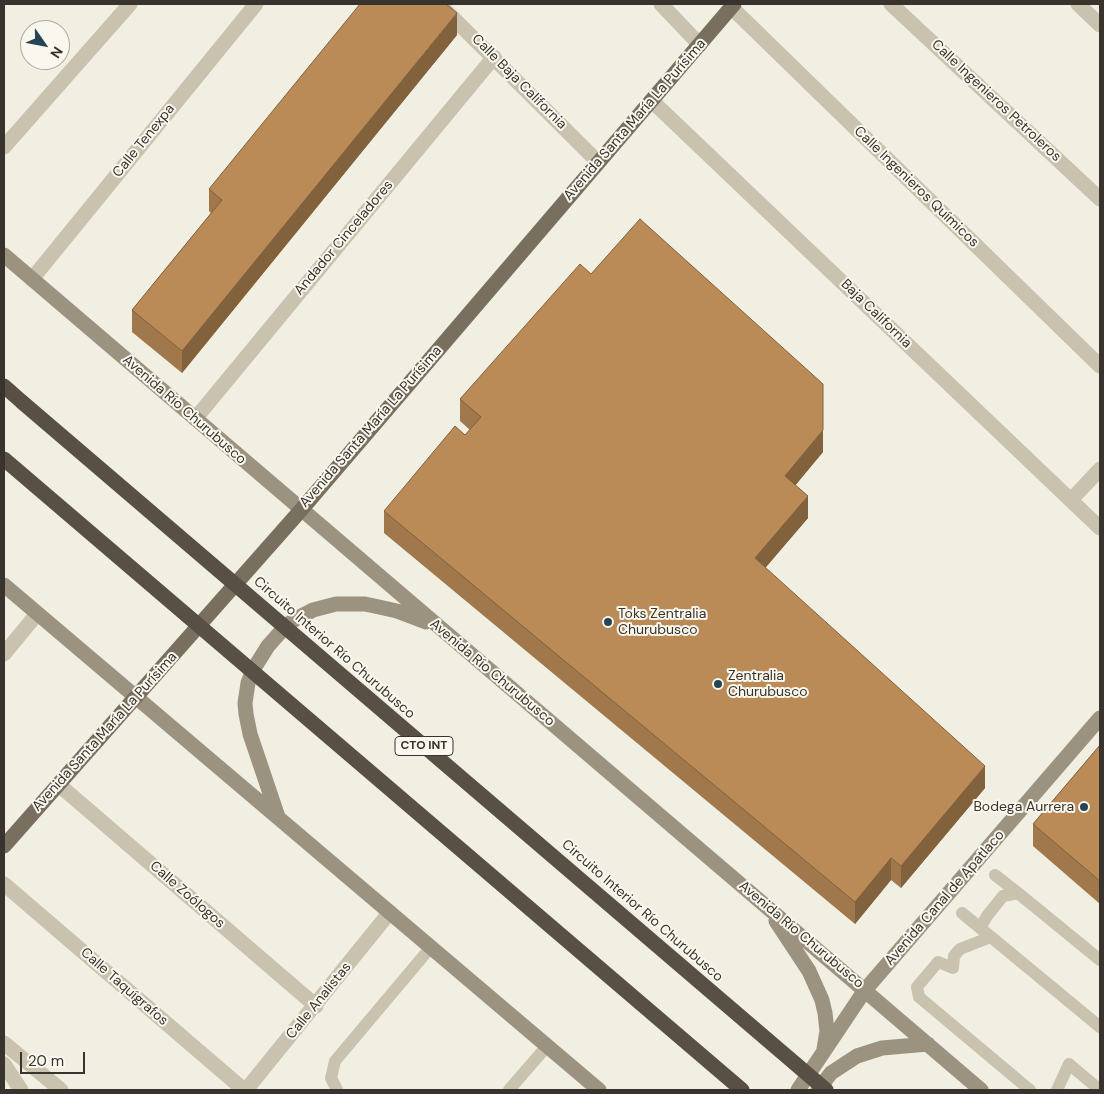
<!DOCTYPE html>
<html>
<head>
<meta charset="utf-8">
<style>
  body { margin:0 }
  #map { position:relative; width:1104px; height:1094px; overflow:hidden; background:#f1eee2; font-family:"DM Sans",sans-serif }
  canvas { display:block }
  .frame { position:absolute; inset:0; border:5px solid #38332c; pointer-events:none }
  .north { position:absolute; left:20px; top:20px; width:50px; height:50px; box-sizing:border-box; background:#f9f7ee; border:1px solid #aca9a0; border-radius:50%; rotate:123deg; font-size:14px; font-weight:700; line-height:20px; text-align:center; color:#38332c }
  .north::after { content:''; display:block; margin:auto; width:18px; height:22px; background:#254556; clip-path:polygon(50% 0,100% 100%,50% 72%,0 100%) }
  .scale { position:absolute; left:20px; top:1052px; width:65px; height:22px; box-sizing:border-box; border:2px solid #38332c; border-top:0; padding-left:6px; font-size:15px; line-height:18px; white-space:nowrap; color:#38332c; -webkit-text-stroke:4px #f9f7ee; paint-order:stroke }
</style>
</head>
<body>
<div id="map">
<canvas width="1104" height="1094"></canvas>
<div class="frame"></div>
<div class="north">N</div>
<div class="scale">20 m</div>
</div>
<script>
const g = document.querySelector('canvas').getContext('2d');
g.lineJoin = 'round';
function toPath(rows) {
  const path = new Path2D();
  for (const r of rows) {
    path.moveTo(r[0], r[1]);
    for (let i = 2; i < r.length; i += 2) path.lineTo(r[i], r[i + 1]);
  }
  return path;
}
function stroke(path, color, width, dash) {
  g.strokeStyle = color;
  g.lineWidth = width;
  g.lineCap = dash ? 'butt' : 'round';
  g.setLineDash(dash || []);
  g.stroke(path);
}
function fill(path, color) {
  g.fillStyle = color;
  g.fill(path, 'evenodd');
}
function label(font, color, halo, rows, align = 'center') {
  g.font = font + ' "DM Sans",sans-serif';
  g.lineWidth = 4;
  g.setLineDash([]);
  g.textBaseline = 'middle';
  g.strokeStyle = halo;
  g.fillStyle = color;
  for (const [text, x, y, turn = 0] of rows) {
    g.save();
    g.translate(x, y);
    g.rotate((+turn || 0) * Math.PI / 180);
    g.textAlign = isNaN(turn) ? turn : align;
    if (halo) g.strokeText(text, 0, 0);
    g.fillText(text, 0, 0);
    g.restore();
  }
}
stroke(toPath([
  [995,875,1018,893],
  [962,913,1100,1027],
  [980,928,987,916,1003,896,1018,893,1100,960],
  [991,937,960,949,954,956,953,968,938,962,917,987,919,997,1030,1090],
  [337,1090,331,1078,335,1061,431,947],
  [509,1090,547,1046],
  [1057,1090,1069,1064,1100,1090]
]), '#c9c2af', 12);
stroke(toPath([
  [439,4,598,162],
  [661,4,700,45],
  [891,4,1100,199],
  [1078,4,1100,25],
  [731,7,1100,366],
  [652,101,1100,528],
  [4,147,130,4],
  [32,279,256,4],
  [195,419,494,57],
  [1071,500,1100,469],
  [4,654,37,614],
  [58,784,316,1006],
  [4,884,244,1090],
  [4,1043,61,1090],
  [4,1064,21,1090],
  [246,1090,390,912]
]), '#c9c2af', 15);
stroke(toPath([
  [4,255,981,1090],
  [4,585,599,1090],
  [278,817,250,734,246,714,245,703,248,683,253,670,268,646,285,627,294,620,313,610,336,604,365,604,379,607,397,611,426,622],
  [776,921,809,971,822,1000,825,1013,827,1031,824,1049],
  [798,1090,865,990,1100,718],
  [818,1090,831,1073,857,1056,882,1048,928,1044]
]), '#9c9280', 15);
stroke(toPath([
  [4,846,301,510,734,4]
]), '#796f5f', 15);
stroke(toPath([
  [4,386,22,402]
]), '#585044', 15);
stroke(toPath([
  [22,402,826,1090],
  [4,459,742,1090]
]), '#585044', 15);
fill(toPath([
  [457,35,182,373,132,332,132,310,211,213,209,211,209,189],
  [591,274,823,452,795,485,808,518,765,568,985,788,901,888,891,880,855,924,384,533,384,511,465,435,470,430,460,421,460,399],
  [1100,745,1100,904,1033,846,1033,824]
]), '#a0784b');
fill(toPath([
  [457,13,457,35,182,373,182,351],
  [823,430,823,452,785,498,785,476],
  [808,496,808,518,755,580,755,558],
  [985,766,985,788,901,888,901,866],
  [891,858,891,880,855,924,855,902]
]), '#82613d');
const building = toPath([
  [360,4,446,4,457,13,182,351,132,310,222,200,209,189,360,4],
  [640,219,823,384,823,430,785,476,808,496,755,558,985,766,901,866,891,858,855,902,384,511,455,426,465,435,481,417,460,399,580,264,591,274,640,219],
  [1100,745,1100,881,1033,824,1100,745]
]);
fill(building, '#ba8b57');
stroke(building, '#82613d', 1);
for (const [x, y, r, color] of [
  [608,622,5,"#254556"],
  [718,684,5,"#254556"],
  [1084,807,5,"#254556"]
]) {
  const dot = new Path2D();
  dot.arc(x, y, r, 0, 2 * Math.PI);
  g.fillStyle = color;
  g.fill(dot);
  stroke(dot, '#f9f7ee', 2);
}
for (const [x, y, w] of [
  [424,746,58]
]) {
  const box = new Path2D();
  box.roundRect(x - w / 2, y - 9.5, w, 19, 4);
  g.fillStyle = '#f9f7ee';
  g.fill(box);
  stroke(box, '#38332c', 1);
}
label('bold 12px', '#38332c', null, [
  ["CTO INT",424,746]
]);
label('14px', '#38332c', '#f9f7ee', [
  ["Calle Baja California",519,82,45],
  ["Calle Ingenieros Petroleros",996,101,43],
  ["Avenida Santa María La Purísima",635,120,-49],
  ["Calle Tenexpa",144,141,-51],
  ["Calle Ingenieros Químicos",916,187,44],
  ["Andador Cinceladores",344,238,-50],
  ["Baja California",876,314,44],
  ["Avenida Río Churubusco",184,410,41],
  ["Avenida Santa María La Purísima",371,427,-49],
  ["Circuito Interior Río Churubusco",334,648,41],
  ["Avenida Río Churubusco",492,673,40],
  ["Avenida Santa María La Purísima",105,732,-48],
  ["Calle Zoólogos",187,895,41],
  ["Avenida Canal de Apatlaco",945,898,-49],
  ["Circuito Interior Río Churubusco",642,911,41],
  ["Avenida Río Churubusco",801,935,40],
  ["Calle Taquígrafos",124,987,41],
  ["Calle Analistas",319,1001,-51]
]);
label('14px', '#38332c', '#f9f7ee', [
  ["Toks Zentralia",618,614],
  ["Churubusco",618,630],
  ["Zentralia",728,676],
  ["Churubusco",728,692],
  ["Bodega Aurrera",1074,807,"right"]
], 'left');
</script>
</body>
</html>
